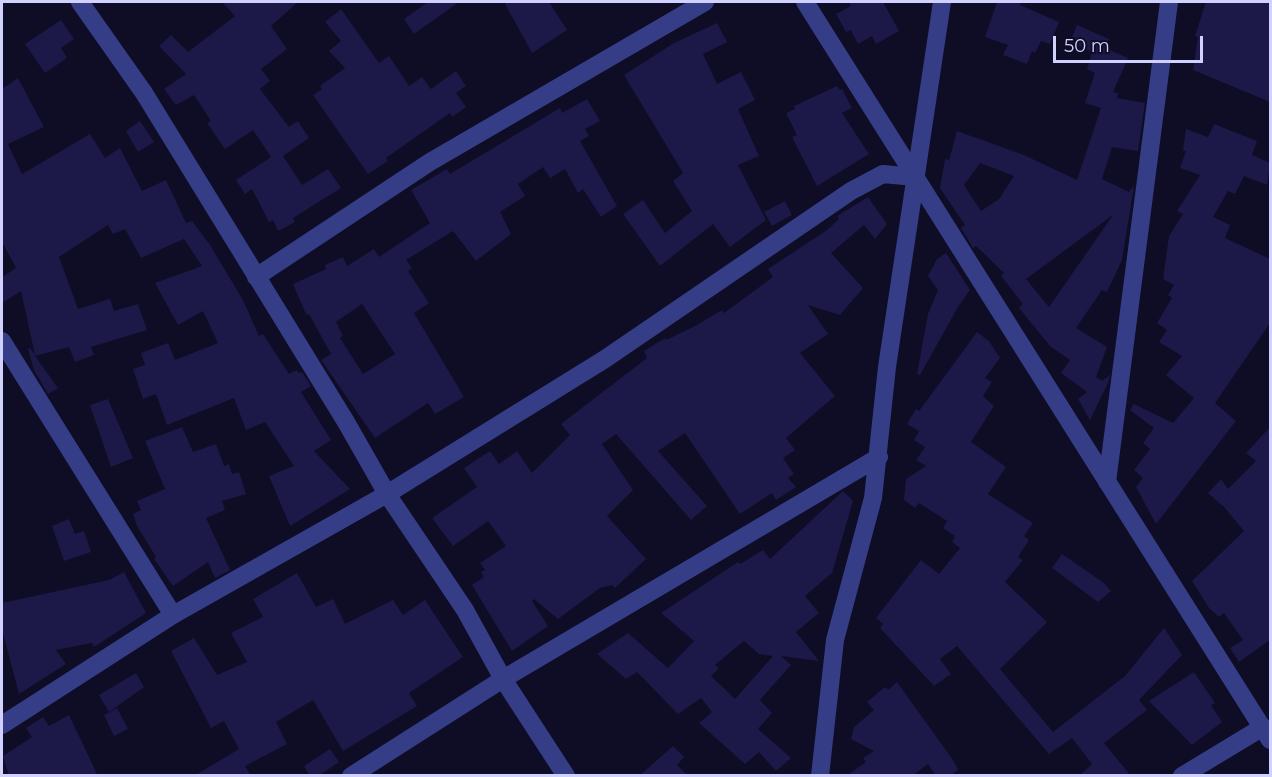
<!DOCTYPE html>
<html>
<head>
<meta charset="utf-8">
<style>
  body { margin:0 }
  #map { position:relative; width:1272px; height:777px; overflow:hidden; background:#0e0d25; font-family:Montserrat,sans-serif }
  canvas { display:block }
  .frame { position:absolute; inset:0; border:3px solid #d1d1ff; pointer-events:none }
  .scale { position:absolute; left:1053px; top:36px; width:150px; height:27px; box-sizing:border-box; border:3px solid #d1d1ff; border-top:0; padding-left:8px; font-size:18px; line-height:21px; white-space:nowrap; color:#d1d1ff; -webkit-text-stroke:4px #0e0d25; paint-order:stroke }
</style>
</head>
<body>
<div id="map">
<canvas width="1272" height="777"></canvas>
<div class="frame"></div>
<div class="scale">50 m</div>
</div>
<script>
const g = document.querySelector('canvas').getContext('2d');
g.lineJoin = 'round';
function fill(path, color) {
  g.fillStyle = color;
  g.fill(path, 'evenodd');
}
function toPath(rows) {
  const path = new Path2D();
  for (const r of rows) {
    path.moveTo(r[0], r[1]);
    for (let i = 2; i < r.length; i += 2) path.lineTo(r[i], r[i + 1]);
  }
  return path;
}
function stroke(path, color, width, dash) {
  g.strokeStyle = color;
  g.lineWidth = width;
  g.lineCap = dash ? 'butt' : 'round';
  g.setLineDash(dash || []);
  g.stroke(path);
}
fill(toPath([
  [222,2,298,2,271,26,287,49,261,69,270,81,260,89,289,127,298,121,309,138,283,156,302,185,328,169,341,188,293,218,295,222,278,231,273,220,269,222,252,189,245,194,236,180,271,157,253,130,225,149,207,123,211,121,194,95,176,105,164,89,186,74,159,46,171,35,188,52,235,16],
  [428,2,459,2,414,34,404,19],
  [504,2,549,2,567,30,532,53],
  [849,2,883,2,899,31,876,44,872,36,858,44,851,30,846,32,836,14,851,6],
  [997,2,1021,2,1020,5,1059,22,1050,44,1041,41,1035,53,1032,51,1027,64,1003,55,1008,45,985,37],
  [1206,2,1270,2,1270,102,1193,70,1198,37,1195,36],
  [341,9,379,63,389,56,409,86,422,77,431,89,456,71,466,86,456,93,466,107,452,117,450,113,420,134,386,158,388,161,368,174,313,95,322,89,320,86,345,68,329,51,341,41,325,22],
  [61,20,74,39,61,48,67,58,45,73,25,44],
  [717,23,727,42,703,54,717,84,741,72,755,100,738,109,759,156,738,165,766,220,730,247,713,224,660,266,623,214,643,200,665,233,692,211,673,181,683,173,624,75,674,43],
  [1077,25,1109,39,1105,48,1128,58,1113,92,1118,93,1117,98,1145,103,1138,151,1112,147,1102,179,1129,192,1134,186,1122,260,1107,292,1102,290,1076,328,1107,347,1096,377,1102,381,1110,375,1108,383,1090,420,1078,399,1087,392,1061,373,1070,360,1050,346,1019,308,1023,304,1001,276,1004,273,976,246,973,248,961,228,965,225,940,188,945,159,949,160,957,131,1024,155,1077,180,1101,108,1085,103,1095,73,1087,69,1092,52,1070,42],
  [980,163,1014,176,999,199,981,211,964,185],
  [1113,215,1049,307,1026,279],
  [18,78,44,127,8,144,22,174,90,134,105,158,120,148,142,191,166,180,186,223,192,221,210,245,243,300,259,336,263,334,289,374,297,370,299,373,302,372,311,386,301,392,331,440,314,451,350,489,290,526,269,476,294,466,265,422,246,430,234,398,167,425,156,394,143,399,133,369,145,365,141,353,168,343,175,360,218,343,203,311,178,325,155,283,202,266,184,239,141,258,125,229,113,234,108,225,59,257,78,309,110,299,114,311,138,304,147,330,91,347,94,355,75,362,69,347,35,356,58,388,48,394,34,370,28,349,30,348,35,355,21,291,2,303,2,277,16,268,2,242,2,89],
  [837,86,840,90,842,89,852,108,842,113,869,154,817,186,792,137,797,135,786,113,795,109,794,106],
  [587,99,600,121,585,129,589,136,580,141,617,206,601,217,583,189,578,193,565,169,550,178,543,167,518,184,525,196,500,212,511,234,476,261,453,231,406,260,412,268,408,271,429,303,414,313,464,397,435,414,428,403,375,438,321,360,331,354,309,314,307,315,305,312,293,284,326,269,325,265,343,257,347,266,374,249,379,257,430,223,411,190,447,169,450,174,560,108,562,113],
  [362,304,395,354,363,374,340,338,343,336,336,322],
  [140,121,154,142,138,152,126,131],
  [1214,124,1257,141,1252,155,1270,163,1267,185,1244,176,1235,194,1228,191,1213,217,1230,225,1225,238,1270,259,1270,323,1215,403,1236,421,1156,524,1136,487,1143,478,1134,470,1150,449,1143,443,1154,428,1130,410,1134,404,1173,423,1194,398,1166,375,1182,356,1159,342,1167,330,1157,323,1172,298,1168,295,1174,285,1163,279,1169,236,1183,214,1177,211,1200,175,1180,168,1186,151,1183,151,1186,129,1208,137],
  [868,197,887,224,875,239,864,225,831,253,863,288,840,315,808,305,828,334,800,353,835,396,786,438,795,450,783,458,794,474,788,478,796,487,776,500,772,493,740,514,685,433,658,451,707,506,691,520,616,434,602,444,633,490,607,516,646,559,615,588,612,585,600,588,558,619,534,599,532,601,548,626,512,651,472,585,484,577,481,572,485,570,480,563,506,546,488,521,453,546,432,518,477,487,464,468,490,451,499,464,517,451,532,473,570,435,561,424,647,358,644,351,665,338,666,340,697,325,722,310,724,313,773,277,768,269,827,230,839,219,837,216],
  [785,201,792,215,772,226,764,212],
  [946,253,970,290,958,307,920,375,917,374,928,314,938,290,928,276,937,259],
  [977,332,989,341,1000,358,985,378,992,382,983,396,994,406,971,442,1006,467,988,494,1033,523,1024,536,1029,540,1018,557,1023,560,1005,582,1047,622,1000,669,1053,732,1125,676,1164,628,1182,655,1139,700,1147,710,1104,743,1131,776,1079,776,1092,764,1072,738,1049,754,957,646,940,659,951,674,934,686,880,628,883,624,876,618,921,560,939,574,960,548,952,542,955,536,943,528,947,521,919,503,915,508,904,500,906,479,926,466,916,460,925,447,914,440,919,431,907,424,916,409,919,411],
  [108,399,133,458,111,467,90,405],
  [182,427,193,452,216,444,224,466,229,464,232,474,239,472,246,494,222,501,225,510,206,518,230,570,215,578,208,562,173,586,154,559,156,557,137,526,133,514,141,510,137,501,165,489,145,441],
  [1270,427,1270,640,1239,662,1230,648,1243,640,1224,613,1219,617,1209,608,1192,581,1244,531,1224,507,1208,493,1221,479,1228,489,1256,461,1246,453],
  [843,491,853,501,832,573,805,596,819,613,796,632,819,661,781,656,791,665,760,700,772,713,758,729,791,758,776,771,759,752,745,764,699,723,712,712,701,698,678,714,637,672,626,679,597,654,628,633,668,668,694,641,661,613,738,562,740,564,763,550,770,559],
  [744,641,759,654,773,656,735,699,711,676,719,668,715,665],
  [69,519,75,534,84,531,91,552,64,561,52,526],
  [1062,554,1104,583,1111,591,1098,602,1052,568],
  [124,572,146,613,94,647,92,643,56,650,66,664,19,694,2,629,2,603,109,580],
  [297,573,316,607,333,599,345,624,393,600,403,615,425,600,463,657,409,693,417,706,343,751,313,700,276,722,287,744,245,766,251,776,194,776,239,749,224,721,211,728,171,651,194,638,217,675,247,662,231,633,263,617,253,599],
  [1194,672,1215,703,1211,705,1222,722,1192,745,1149,701],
  [136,673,144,687,109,712,99,695],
  [897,682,953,760,958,770,950,776,936,776,928,764,912,776,846,776,866,762,863,758,874,751,851,739,854,727,874,710,867,702,885,687,888,690],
  [117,708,128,729,114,736,104,715],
  [69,715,98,776,9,776,3,756,32,737,26,728,43,717,49,726],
  [673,746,684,757,677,765,688,776,639,776],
  [330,749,339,762,318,776,310,776,304,766]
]), '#1c1847');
stroke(toPath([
  [80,2,144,93,346,422,387,494,465,610,503,679,566,776],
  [805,2,1270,740],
  [256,277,430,162,705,2],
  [2,341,173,615],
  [1107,482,1169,2],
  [2,725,173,615,387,494,605,359,851,191,883,174,915,177],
  [351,776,503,679,879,457],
  [820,776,835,640,873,498,887,367,942,2],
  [1182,776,1263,727,1270,731]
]), '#353d87', 18);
</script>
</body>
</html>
